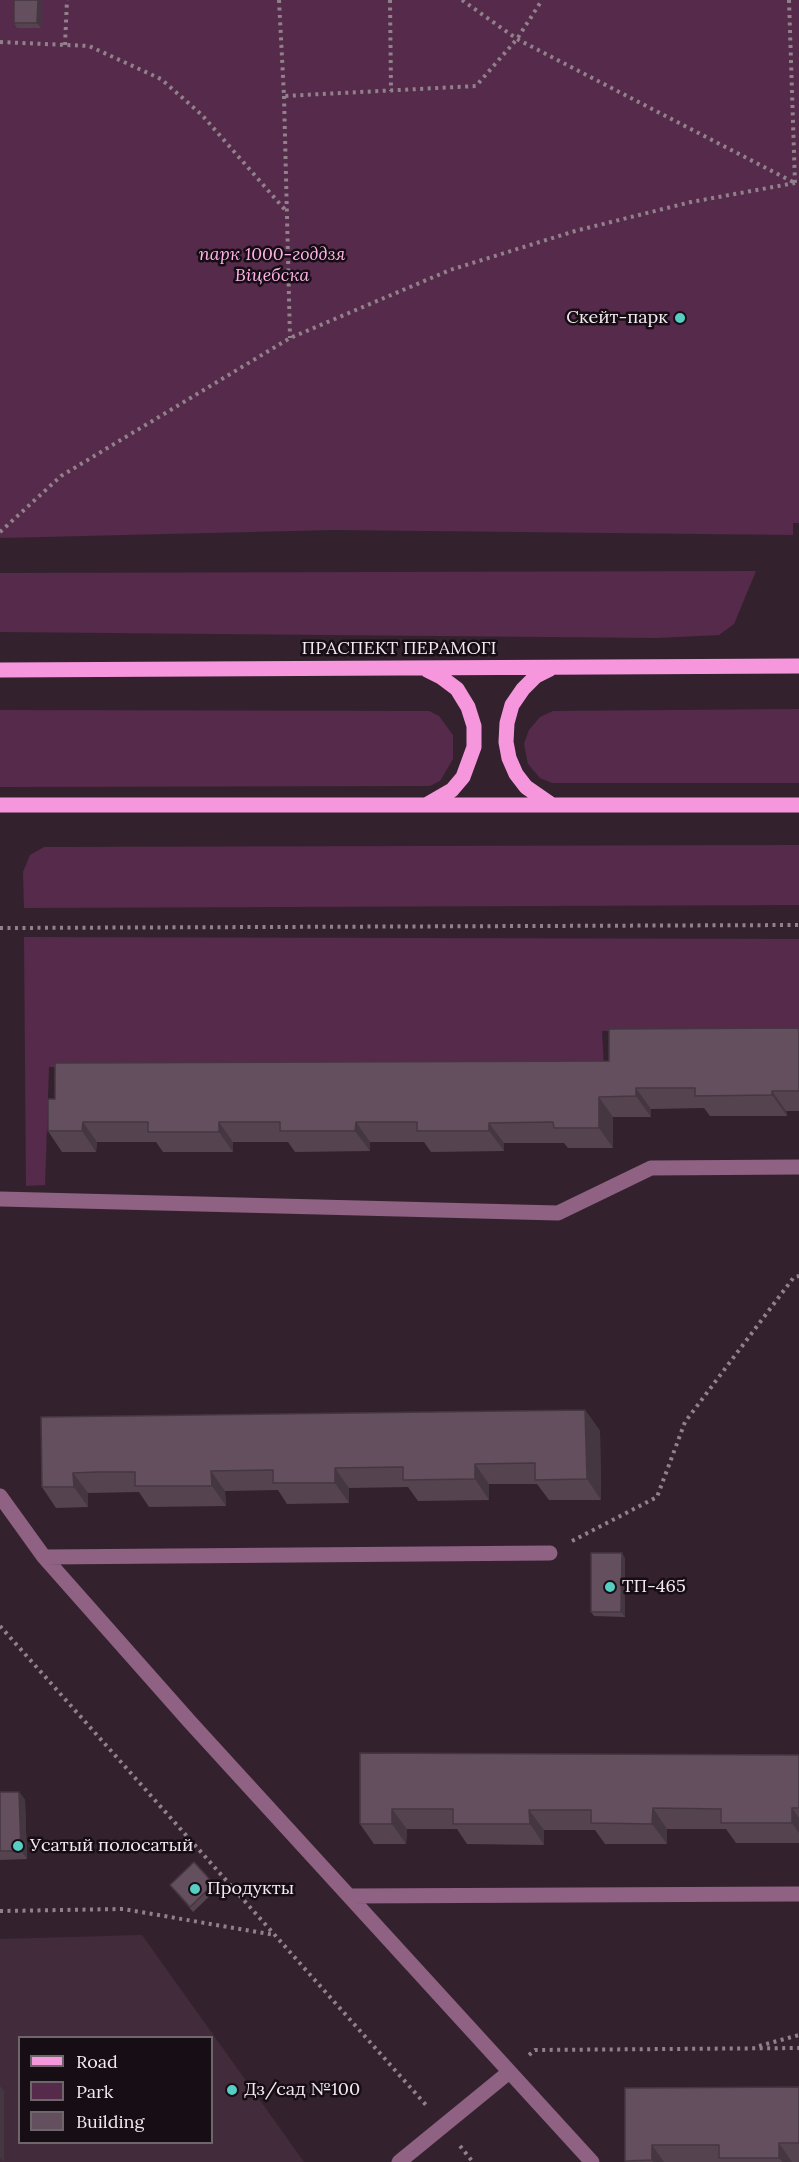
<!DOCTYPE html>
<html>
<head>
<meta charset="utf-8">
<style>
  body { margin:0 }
  #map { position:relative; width:799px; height:2162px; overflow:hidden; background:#33222e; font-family:Lora,serif }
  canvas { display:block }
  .legend { position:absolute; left:18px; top:2036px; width:195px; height:108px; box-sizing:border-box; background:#160e14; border:2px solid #6f666c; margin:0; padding:8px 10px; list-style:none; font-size:18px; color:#f5e9f1 }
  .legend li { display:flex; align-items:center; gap:12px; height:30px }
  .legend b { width:30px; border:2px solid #6f666c }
</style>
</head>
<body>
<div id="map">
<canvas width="799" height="2162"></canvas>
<ul class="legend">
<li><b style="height:8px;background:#f696dd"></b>Road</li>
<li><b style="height:16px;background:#562a4b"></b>Park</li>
<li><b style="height:16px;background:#634f5d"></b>Building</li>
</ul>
</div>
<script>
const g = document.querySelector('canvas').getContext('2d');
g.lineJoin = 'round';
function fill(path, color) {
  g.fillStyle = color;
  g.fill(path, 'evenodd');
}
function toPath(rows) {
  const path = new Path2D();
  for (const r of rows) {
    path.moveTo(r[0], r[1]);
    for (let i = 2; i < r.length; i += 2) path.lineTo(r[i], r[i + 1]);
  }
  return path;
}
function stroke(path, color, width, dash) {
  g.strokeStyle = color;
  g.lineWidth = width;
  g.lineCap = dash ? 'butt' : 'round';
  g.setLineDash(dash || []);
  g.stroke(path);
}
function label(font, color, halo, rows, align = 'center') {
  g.font = font + ' Lora,serif';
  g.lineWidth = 5;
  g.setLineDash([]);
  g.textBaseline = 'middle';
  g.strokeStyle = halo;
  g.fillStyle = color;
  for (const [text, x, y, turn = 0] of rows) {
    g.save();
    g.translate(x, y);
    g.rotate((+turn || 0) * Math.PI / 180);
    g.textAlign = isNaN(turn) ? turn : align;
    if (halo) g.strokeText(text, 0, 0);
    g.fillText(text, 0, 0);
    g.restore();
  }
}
fill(toPath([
  [142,1935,304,2162,0,2162,0,1939],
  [20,2038,212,2038,212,2142,20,2142]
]), '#422b3b');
fill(toPath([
  [0,0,799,0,799,523,793,523,793,535,334,530,0,538],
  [756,571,734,624,719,635,657,638,0,632,0,573],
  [799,709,799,783,552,783,540,778,528,764,524,744,529,730,540,717,553,711],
  [0,710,429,711,439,716,453,735,453,759,440,781,430,786,0,787],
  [799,845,799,905,24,908,23,872,30,855,44,847],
  [24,937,799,939,799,1030,602,1031,604,1068,49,1067,45,1185,26,1186]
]), '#562a4b');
stroke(toPath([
  [279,0,284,96,476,86,517,39,542,0],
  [390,0,391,91],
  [462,0,517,39,795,183],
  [789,0,795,183,799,184],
  [0,42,89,46,161,79,202,115,287,212],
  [65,45,67,0],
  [284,96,290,338],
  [0,532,61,476,290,338,450,270,575,231,691,202,795,183],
  [0,928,799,925],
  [572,1541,657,1497,685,1422,794,1277,799,1276],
  [0,1626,426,2105],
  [0,1911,123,1909,275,1935],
  [759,2046,799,2035],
  [529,2055,535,2050,799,2048],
  [460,2146,473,2162]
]), '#90818b', 4, [3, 4.5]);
stroke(toPath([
  [0,1199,558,1213,651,1168,799,1167],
  [0,1496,44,1557,190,1722,592,2162],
  [44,1557,550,1553],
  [349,1896,799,1894],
  [399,2162,508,2073]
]), '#8f6182', 15);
stroke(toPath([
  [550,669,536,676,523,689,512,705,507,723,506,742,509,758,516,774,526,787,552,805],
  [0,670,799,666],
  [0,805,799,805],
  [426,805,452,790,463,777,474,747,474,726,468,707,457,689,441,677,427,670]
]), '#f696dd', 15);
fill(toPath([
  [41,0,41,28,17,28,14,23],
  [799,1028,799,1111,786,1111,787,1116,710,1116,704,1108,651,1109,651,1117,613,1117,613,1148,568,1148,564,1143,504,1143,504,1151,431,1152,424,1142,370,1142,370,1151,295,1152,288,1142,233,1142,233,1152,163,1152,156,1142,97,1142,96,1152,62,1152,48,1131,55,1099,609,1061],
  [585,1410,600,1431,601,1500,549,1500,537,1484,489,1484,489,1500,418,1501,408,1487,349,1488,349,1503,287,1504,278,1490,225,1491,226,1506,149,1507,139,1492,88,1493,88,1507,56,1508,42,1487,41,1417],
  [625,1558,625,1617,594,1616,591,1612],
  [360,1753,799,1755,799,1843,736,1843,726,1829,667,1829,667,1844,605,1844,595,1830,544,1830,544,1845,467,1844,457,1829,407,1829,406,1844,374,1844,360,1824],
  [0,1792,19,1792,25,1800,27,1859,0,1860],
  [214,1884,217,1889,193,1912,170,1885],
  [799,2087,799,2162,626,2162,625,2161,625,2088]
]), '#554450');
fill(toPath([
  [38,0,41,0,41,28,37,23],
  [636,1088,651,1109,651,1117,636,1096],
  [772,1091,786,1111,787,1116,772,1095],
  [599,1097,613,1117,613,1148,599,1128],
  [83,1122,97,1142,96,1152,82,1131],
  [219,1122,233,1142,233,1152,219,1132],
  [356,1122,370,1142,370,1151,355,1131],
  [489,1123,504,1143,504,1151,489,1131],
  [585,1410,600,1431,601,1500,587,1479],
  [475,1464,489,1484,489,1500,475,1479],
  [335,1468,349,1488,349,1503,335,1483],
  [211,1471,225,1491,226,1506,212,1486],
  [73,1473,88,1493,88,1507,74,1487],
  [622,1553,625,1558,625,1617,621,1612],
  [19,1792,25,1800,27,1859,21,1851],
  [653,1808,667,1829,667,1844,652,1824],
  [792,1808,799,1818,799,1833,792,1823],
  [392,1809,407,1829,406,1844,392,1824],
  [529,1810,544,1830,544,1845,530,1824],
  [0,2086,4,2091,4,2162,0,2158],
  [779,2143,792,2162,782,2162,779,2158],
  [652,2145,664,2162,653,2162,652,2160]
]), '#453741');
const building = toPath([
  [14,0,38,0,37,23,14,23,14,0],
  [799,1028,799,1091,772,1091,772,1095,695,1096,695,1088,636,1088,636,1096,599,1097,599,1128,554,1128,553,1122,489,1123,489,1131,417,1131,417,1122,356,1122,355,1131,280,1131,280,1122,219,1122,219,1132,148,1132,148,1122,83,1122,82,1131,48,1131,48,1099,55,1099,55,1063,609,1061,609,1029,799,1028],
  [585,1410,587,1479,535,1480,535,1463,475,1464,475,1479,403,1480,403,1467,335,1468,335,1483,273,1483,273,1470,211,1471,212,1486,135,1486,135,1472,97,1472,73,1473,74,1487,42,1487,41,1417,585,1410],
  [591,1553,622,1553,621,1612,591,1612,591,1553],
  [360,1753,799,1755,799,1808,792,1808,792,1823,721,1823,721,1809,653,1808,652,1824,591,1823,591,1810,529,1810,530,1824,453,1824,453,1809,392,1809,392,1824,360,1824,360,1753],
  [0,1792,19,1792,21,1851,0,1851,0,1792],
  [194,1862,214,1884,190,1907,170,1885,194,1862],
  [799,2087,799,2143,779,2143,779,2158,719,2158,719,2145,652,2145,652,2160,625,2161,625,2088,799,2087]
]);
fill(building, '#634f5d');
stroke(building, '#453741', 1.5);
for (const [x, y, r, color] of [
  [680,318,6,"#56cec3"],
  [610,1587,6,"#56cec3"],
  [18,1846,6,"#56cec3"],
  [195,1889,6,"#56cec3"],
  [232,2090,6,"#56cec3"]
]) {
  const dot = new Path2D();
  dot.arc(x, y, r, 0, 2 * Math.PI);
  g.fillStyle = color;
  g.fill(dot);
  stroke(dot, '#160e14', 2);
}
label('italic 18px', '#ffb3ea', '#160e14', [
  ["парк 1000-годдзя",272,255],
  ["Віцебска",272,276]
]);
label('18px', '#f5e9f1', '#160e14', [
  ["Скейт-парк",668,318,"right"],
  ["ТП-465",622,1587],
  ["Усатый полосатый",30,1846],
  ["Продукты",207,1889],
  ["Дз/сад №100",244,2090]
], 'left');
label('18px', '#f5e9f1', '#160e14', [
  ["ПРАСПЕКТ ПЕРАМОГІ",399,649]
]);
</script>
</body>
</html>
